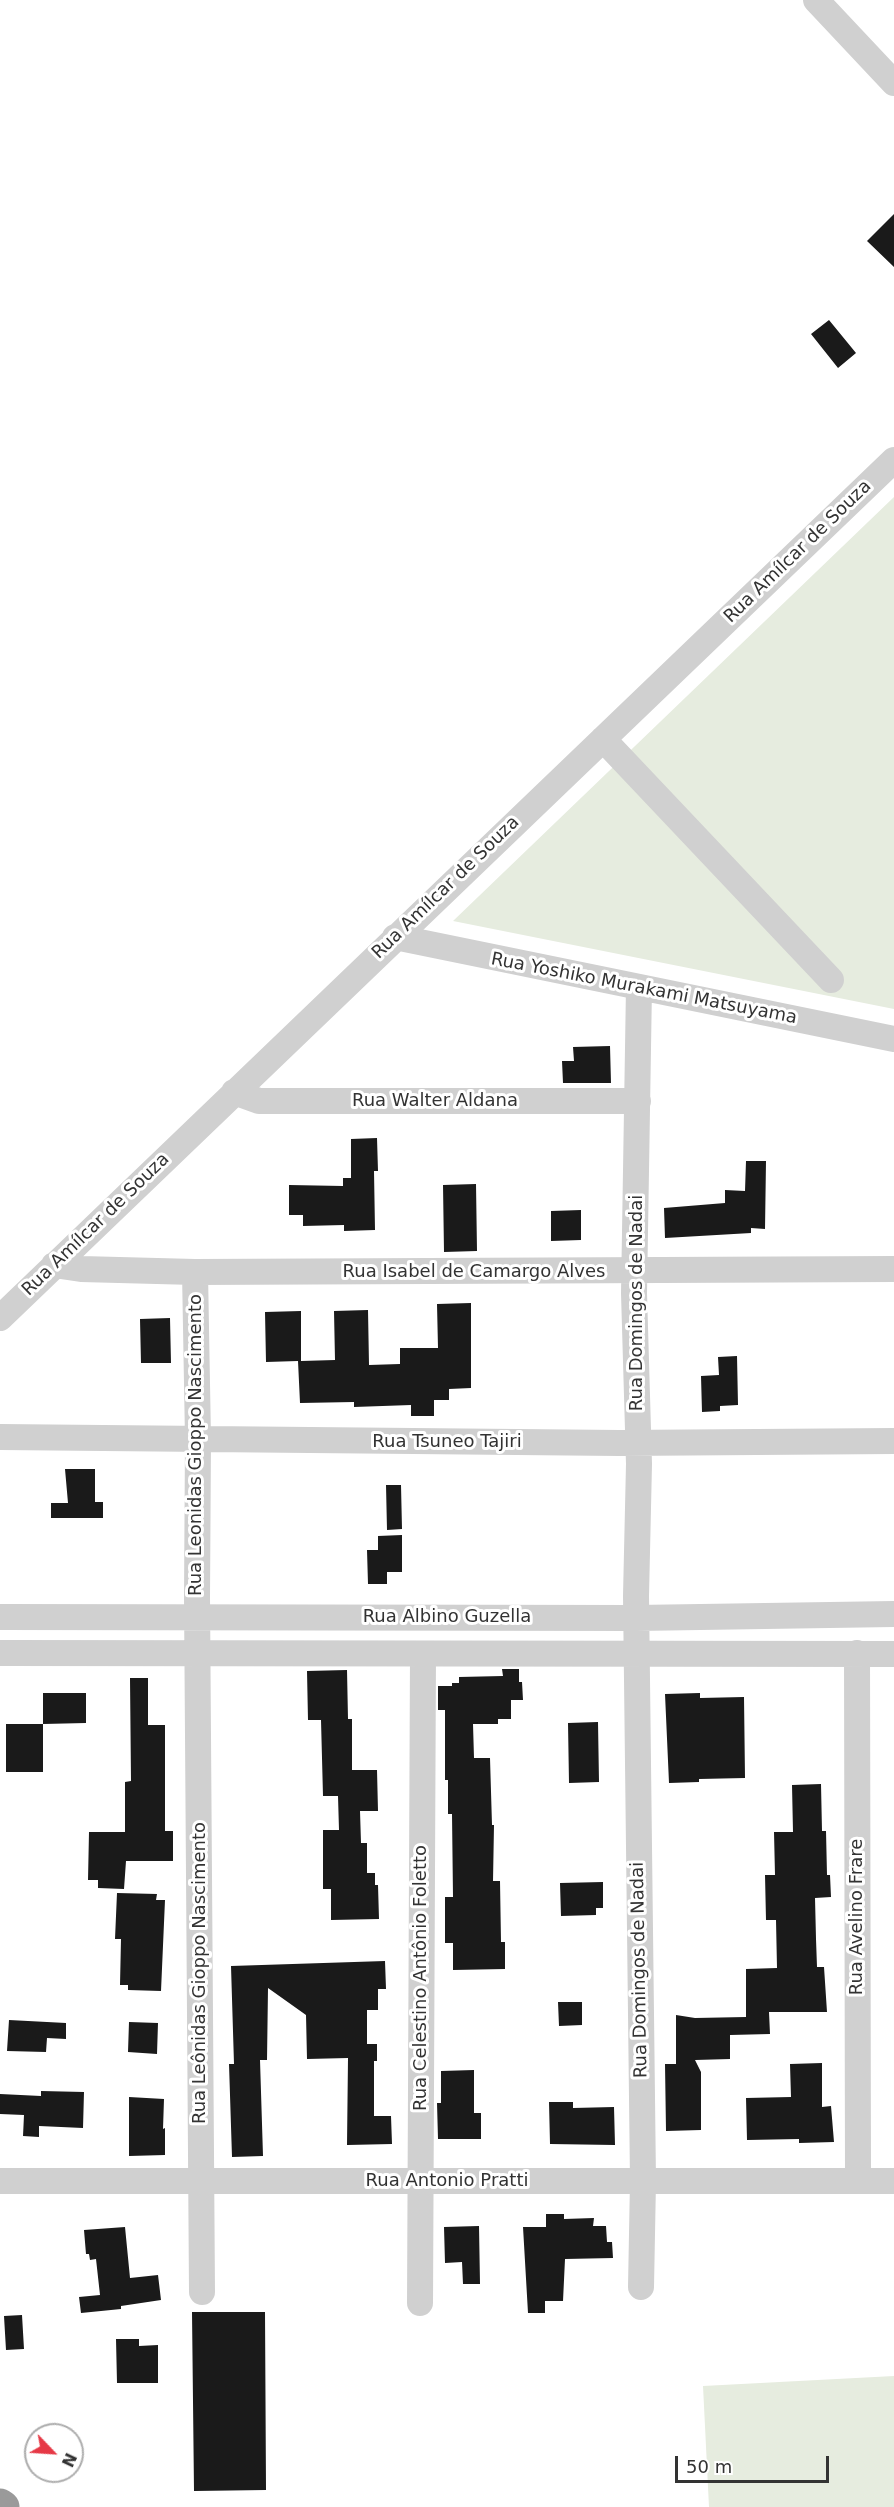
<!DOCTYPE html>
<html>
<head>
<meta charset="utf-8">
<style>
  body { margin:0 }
  #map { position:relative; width:894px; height:2507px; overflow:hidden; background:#fff; font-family:"DejaVu Sans",sans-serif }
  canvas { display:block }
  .north { position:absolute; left:24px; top:2423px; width:60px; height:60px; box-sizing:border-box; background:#fff; border:2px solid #adadad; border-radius:50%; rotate:115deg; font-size:16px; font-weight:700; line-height:24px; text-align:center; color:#333 }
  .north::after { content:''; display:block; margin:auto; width:21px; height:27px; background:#e63946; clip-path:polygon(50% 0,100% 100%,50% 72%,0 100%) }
  .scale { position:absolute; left:675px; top:2456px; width:154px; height:27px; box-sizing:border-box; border:3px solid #333; border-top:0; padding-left:8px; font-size:18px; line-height:21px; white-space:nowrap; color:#333; -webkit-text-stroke:4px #fff; paint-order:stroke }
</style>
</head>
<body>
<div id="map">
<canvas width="894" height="2507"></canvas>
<div class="north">N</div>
<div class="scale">50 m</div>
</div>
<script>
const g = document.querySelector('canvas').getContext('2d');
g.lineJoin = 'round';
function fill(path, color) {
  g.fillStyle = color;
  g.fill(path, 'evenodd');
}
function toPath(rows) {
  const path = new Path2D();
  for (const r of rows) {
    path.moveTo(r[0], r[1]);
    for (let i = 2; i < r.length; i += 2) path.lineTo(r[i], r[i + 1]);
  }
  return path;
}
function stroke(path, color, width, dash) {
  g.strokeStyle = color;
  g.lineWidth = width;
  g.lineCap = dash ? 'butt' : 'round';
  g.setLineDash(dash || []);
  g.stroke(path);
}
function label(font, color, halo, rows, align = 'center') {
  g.font = font + ' "DejaVu Sans",sans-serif';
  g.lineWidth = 6;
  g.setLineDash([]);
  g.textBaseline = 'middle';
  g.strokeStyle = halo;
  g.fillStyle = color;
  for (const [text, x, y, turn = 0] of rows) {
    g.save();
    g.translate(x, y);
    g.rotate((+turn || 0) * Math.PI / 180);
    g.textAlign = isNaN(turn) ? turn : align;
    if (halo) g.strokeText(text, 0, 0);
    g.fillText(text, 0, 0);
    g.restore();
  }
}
fill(toPath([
  [894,497,894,1009,453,921],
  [894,2376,894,2507,709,2507,703,2386]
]), '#e6ecdf');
fill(toPath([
  [894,214,894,267,867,241],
  [829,320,856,353,838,368,811,334],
  [610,1046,611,1083,563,1083,562,1061,574,1061,573,1047],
  [377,1138,378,1171,374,1171,375,1230,344,1231,344,1225,303,1226,303,1215,289,1215,289,1185,343,1186,343,1178,351,1178,351,1139],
  [746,1161,766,1161,765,1229,751,1228,751,1233,665,1238,664,1208,725,1203,725,1190,745,1191],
  [476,1184,477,1251,444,1252,443,1185],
  [581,1210,581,1240,551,1241,551,1211],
  [471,1303,471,1388,449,1389,449,1400,434,1400,434,1416,411,1416,411,1405,354,1407,354,1402,300,1403,298,1361,266,1362,265,1312,301,1311,301,1361,335,1360,334,1311,368,1310,369,1365,400,1364,400,1348,438,1348,437,1304],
  [170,1318,171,1363,141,1363,140,1319],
  [737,1356,738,1405,720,1406,720,1411,702,1412,701,1376,719,1375,718,1357],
  [65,1469,95,1469,95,1502,103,1502,103,1518,51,1518,51,1503,68,1503],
  [386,1485,401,1485,402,1529,387,1530],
  [402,1535,402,1572,387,1572,387,1584,368,1584,367,1550,378,1550,378,1536],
  [502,1669,519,1669,519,1682,522,1682,523,1700,511,1700,511,1719,498,1719,498,1724,473,1724,474,1758,490,1758,492,1825,494,1825,493,1881,500,1881,501,1942,505,1942,505,1969,453,1970,453,1943,445,1943,445,1897,453,1897,452,1814,448,1814,448,1780,445,1780,445,1710,438,1710,438,1686,452,1686,452,1683,459,1683,459,1677,503,1676],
  [347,1670,348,1719,352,1719,352,1770,377,1770,378,1811,360,1811,361,1843,367,1843,367,1873,375,1873,375,1885,378,1885,379,1919,331,1920,331,1889,323,1889,323,1830,339,1830,338,1796,323,1796,321,1720,308,1720,307,1671],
  [130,1678,148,1678,148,1725,165,1725,165,1831,173,1831,173,1861,126,1861,124,1889,98,1888,98,1880,88,1880,89,1832,125,1832,125,1782,131,1781],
  [43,1693,86,1693,86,1723,43,1724],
  [700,1693,700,1698,744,1697,745,1778,699,1779,699,1782,669,1783,665,1694],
  [598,1722,599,1782,569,1783,568,1723],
  [6,1724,43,1724,43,1772,6,1772],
  [821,1784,822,1831,826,1831,827,1875,830,1875,831,1897,815,1898,816,1939,817,1967,824,1967,827,2012,769,2012,770,2034,730,2035,730,2059,695,2060,701,2072,701,2130,666,2131,665,2064,676,2064,676,2015,695,2018,746,2017,746,1969,777,1968,776,1920,766,1920,765,1875,775,1875,774,1832,793,1832,792,1785],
  [603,1882,603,1908,596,1908,596,1915,561,1916,560,1883],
  [117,1893,157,1894,156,1900,165,1900,161,1991,128,1990,128,1985,120,1985,121,1939,115,1939],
  [385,1961,386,1989,378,1989,378,2010,367,2010,367,2044,377,2044,377,2061,374,2061,374,2116,391,2116,392,2144,347,2145,348,2058,307,2059,306,2015,268,1988,267,2060,260,2060,263,2156,232,2157,229,2064,234,2064,231,1966],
  [558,2002,582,2002,582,2025,559,2026],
  [9,2020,66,2023,66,2039,47,2038,46,2052,7,2051],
  [129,2022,158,2023,157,2054,128,2052],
  [822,2063,822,2107,831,2106,834,2142,799,2143,799,2139,747,2140,746,2098,791,2097,790,2064],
  [474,2070,474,2113,481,2113,481,2139,438,2139,437,2103,441,2103,441,2071],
  [41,2091,84,2092,83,2128,39,2126,39,2137,23,2136,24,2115,0,2114,0,2094,41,2096],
  [129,2097,164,2099,163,2129,165,2128,165,2155,129,2156],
  [549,2102,573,2102,573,2108,614,2107,615,2145,550,2144],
  [546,2214,564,2214,564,2219,594,2218,593,2226,606,2226,607,2242,612,2242,613,2258,565,2259,563,2301,545,2301,545,2313,528,2313,523,2227,546,2227],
  [479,2226,480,2284,463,2284,462,2262,445,2263,444,2227],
  [125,2227,130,2278,158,2275,161,2300,121,2306,121,2309,81,2313,79,2297,100,2295,96,2259,90,2260,89,2254,86,2254,84,2230],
  [192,2312,265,2312,266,2490,194,2491],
  [22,2315,24,2349,6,2350,4,2316],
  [116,2339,139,2339,139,2346,158,2345,158,2383,117,2383]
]), '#1a1a1a');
stroke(toPath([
  [816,0,894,83],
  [603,739,831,980],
  [395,937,894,1039],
  [639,987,634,1293,639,1464,636,1596,643,2181,641,2287],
  [234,1092,259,1101,638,1101],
  [54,1265,81,1269,195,1272,894,1269],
  [195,1272,198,1439,197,1597,202,2292],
  [0,1318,894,460],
  [0,1437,620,1443,894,1441],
  [0,1617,636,1618,894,1614],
  [0,1653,894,1654],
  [857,1653,858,2180],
  [0,2181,894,2181],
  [420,2303,423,1654]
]), '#d0d0d0', 26);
stroke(toPath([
  [0,2505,3,2507]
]), '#9a9a9a', 33);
label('18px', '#333', '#fff', [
  ["Rua Amílcar de Souza",798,552,-44],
  ["Rua Amílcar de Souza",446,888,-44],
  ["Rua Yoshiko Murakami Matsuyama",644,989,11],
  ["Rua Walter Aldana",435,1101],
  ["Rua Amílcar de Souza",96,1225,-44],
  ["Rua Isabel de Camargo Alves",474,1272],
  ["Rua Domingos de Nadai",637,1303,-90],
  ["Rua Tsuneo Tajiri",447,1442],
  ["Rua Leonidas Gioppo Nascimento",196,1445,-90],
  ["Rua Albino Guzella",447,1617],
  ["Rua Avelino Frare",857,1917,-90],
  ["Rua Domingos de Nadai",640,1970,-91],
  ["Rua Leônidas Gioppo Nascimento",200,1973,-90],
  ["Rua Celestino Antônio Foletto",421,1978,-90],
  ["Rua Antonio Pratti",447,2181]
]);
</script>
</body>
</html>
